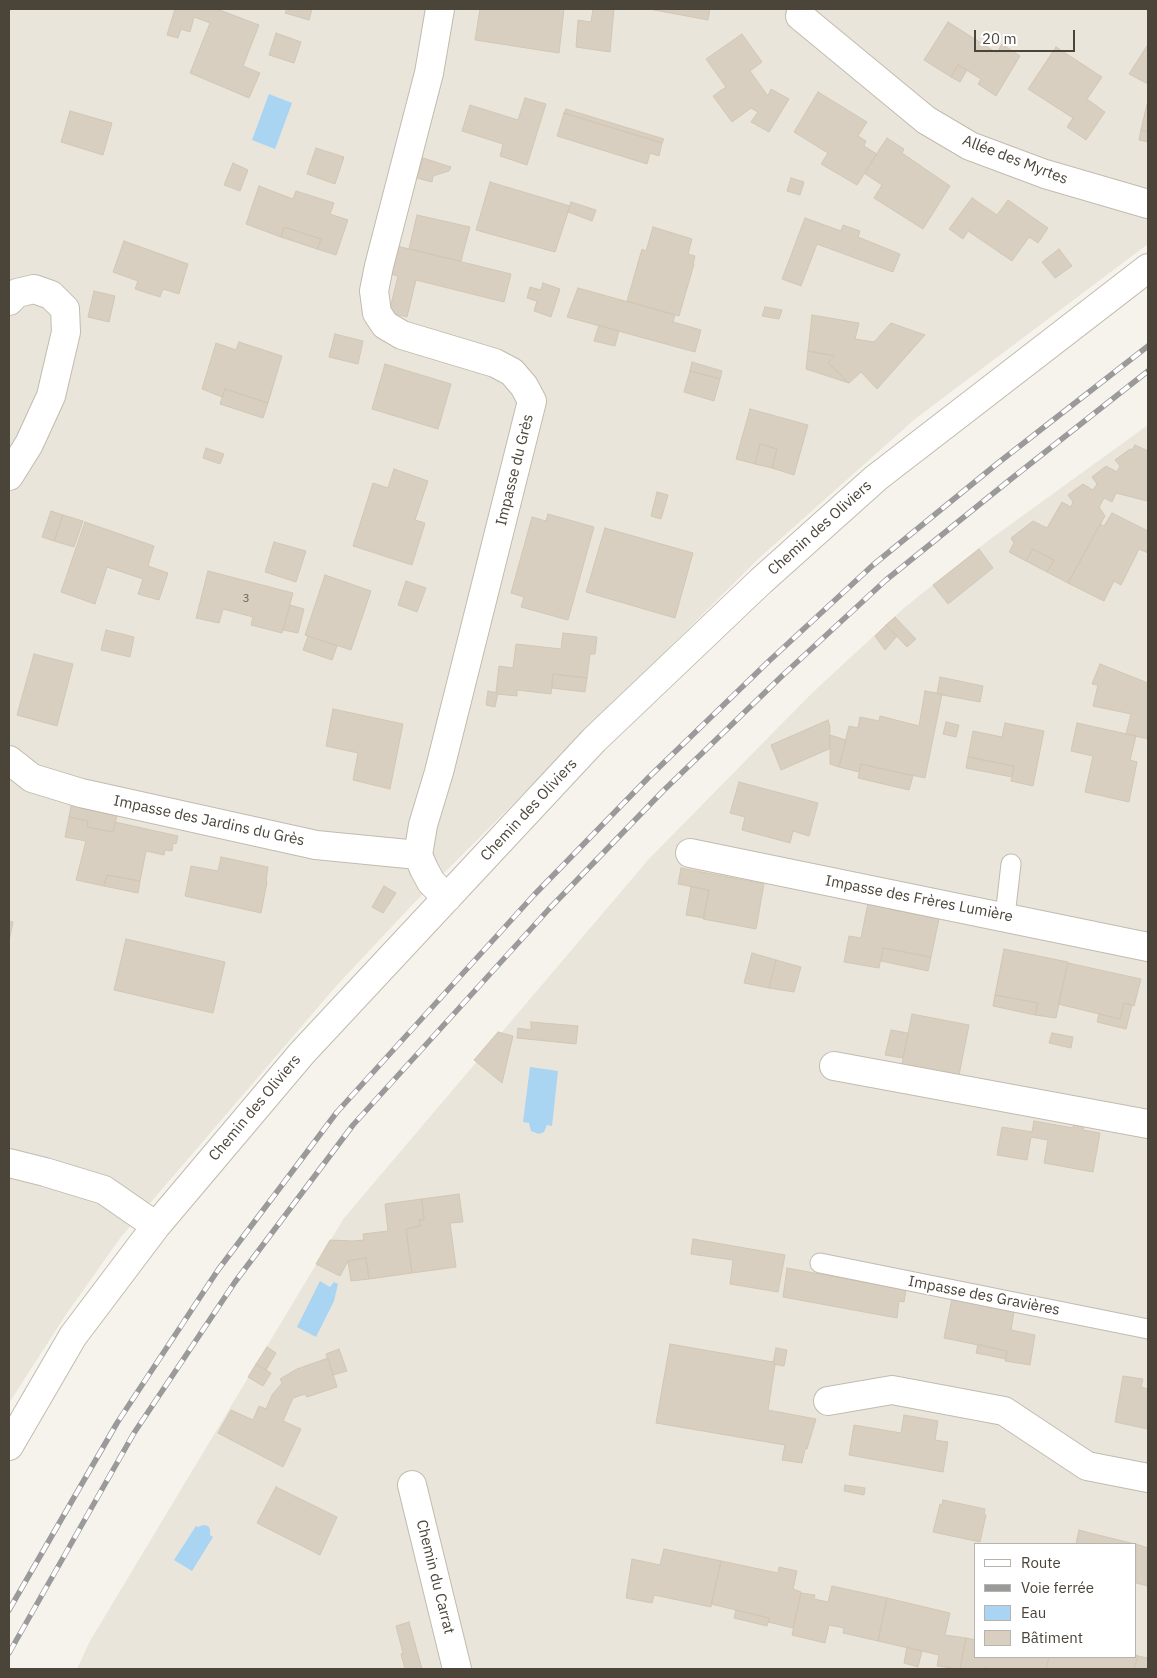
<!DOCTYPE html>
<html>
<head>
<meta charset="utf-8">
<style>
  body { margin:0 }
  #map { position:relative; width:1157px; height:1678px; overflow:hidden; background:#f6f3ec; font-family:"IBM Plex Sans",sans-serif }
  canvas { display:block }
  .frame { position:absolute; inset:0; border:10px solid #4b4439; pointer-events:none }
  .legend { position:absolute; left:974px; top:1543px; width:162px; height:115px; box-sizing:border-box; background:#fff; border:1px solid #b7b4b0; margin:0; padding:6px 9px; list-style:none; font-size:15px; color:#4b4439 }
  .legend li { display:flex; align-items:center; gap:10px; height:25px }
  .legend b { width:25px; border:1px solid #b7b4b0 }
  .scale { position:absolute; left:974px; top:30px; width:101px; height:22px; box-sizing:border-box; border:2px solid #4b4439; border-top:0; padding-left:6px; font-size:15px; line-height:18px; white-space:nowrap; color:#4b4439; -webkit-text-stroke:4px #fff; paint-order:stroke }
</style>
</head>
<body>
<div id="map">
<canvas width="1157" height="1678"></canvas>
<div class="frame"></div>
<ul class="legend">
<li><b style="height:6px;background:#fff"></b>Route</li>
<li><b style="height:6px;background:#9a9a9a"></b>Voie ferrée</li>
<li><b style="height:14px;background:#a9d4f2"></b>Eau</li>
<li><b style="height:14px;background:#d8cfc1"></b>Bâtiment</li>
</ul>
<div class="scale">20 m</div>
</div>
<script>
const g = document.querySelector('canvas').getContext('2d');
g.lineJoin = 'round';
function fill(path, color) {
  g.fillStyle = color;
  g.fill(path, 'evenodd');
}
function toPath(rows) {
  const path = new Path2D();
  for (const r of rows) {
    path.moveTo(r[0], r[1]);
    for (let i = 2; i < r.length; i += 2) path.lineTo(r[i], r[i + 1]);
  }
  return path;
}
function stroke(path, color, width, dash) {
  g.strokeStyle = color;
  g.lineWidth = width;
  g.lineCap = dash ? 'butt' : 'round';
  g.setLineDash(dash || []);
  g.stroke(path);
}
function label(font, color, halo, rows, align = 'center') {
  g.font = font + ' "IBM Plex Sans",sans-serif';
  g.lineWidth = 4;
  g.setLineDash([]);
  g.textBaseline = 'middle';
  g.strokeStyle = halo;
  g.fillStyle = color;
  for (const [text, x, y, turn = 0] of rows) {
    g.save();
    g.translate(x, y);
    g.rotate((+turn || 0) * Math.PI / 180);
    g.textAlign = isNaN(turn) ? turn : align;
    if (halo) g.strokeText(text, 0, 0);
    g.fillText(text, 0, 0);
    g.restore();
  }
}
fill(toPath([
  [9,9,1148,9,1148,244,915,419,758,559,415,902,338,984,121,1237,67,1313,9,1403],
  [1148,425,1148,1669,77,1669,90,1641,344,1218,648,860,811,694,905,607,989,540],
  [976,1544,1136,1544,1136,1657,976,1657]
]), '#eae5da');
fill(toPath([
  [269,94,292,103,275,149,252,140],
  [530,1067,558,1071,552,1126,547,1125,544,1132,539,1134,531,1131,529,1123,523,1122],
  [320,1281,330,1287,334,1282,338,1284,334,1301,316,1337,297,1327],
  [203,1525,208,1526,210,1529,210,1535,213,1537,192,1571,174,1560,196,1526,198,1527]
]), '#a9d4f2');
const building = toPath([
  [175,9,217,9,259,25,243,66,260,73,249,98,190,73,210,23,194,17,190,32,181,29,178,38,167,35,175,9],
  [287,9,312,9,309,20,285,13,287,9],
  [480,9,564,9,559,53,475,40,480,9],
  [593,9,614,9,610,52,576,47,578,20,591,22,593,9],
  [649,9,710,9,708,20,649,9],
  [948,22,997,53,1002,44,1020,56,996,96,978,84,981,79,958,65,951,77,924,60,948,22],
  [276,33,301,42,294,63,269,55,276,33],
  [742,34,762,62,750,71,768,96,771,89,789,99,769,132,751,122,758,112,751,108,732,122,713,96,726,87,706,59,742,34],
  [1147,46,1148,46,1148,84,1129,74,1147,46],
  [1056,47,1102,77,1087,99,1105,112,1086,140,1067,127,1073,118,1028,89,1056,47],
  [958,65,967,70,960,82,951,77,958,65],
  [818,92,867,122,858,136,866,141,864,146,877,154,857,185,821,164,828,153,794,132,818,92],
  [525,98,546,104,527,165,500,156,503,144,462,131,470,105,518,120,525,98],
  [1148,100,1148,132,1141,130,1148,100],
  [566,109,664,139,662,143,564,113,566,109],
  [70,111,112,123,103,155,61,142,70,111],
  [564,113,662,143,659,156,650,153,647,164,557,136,564,113],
  [1141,130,1148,132,1148,142,1139,140,1141,130],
  [887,138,904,149,902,153,950,186,923,229,874,198,882,185,864,173,887,138],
  [316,148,344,157,335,184,307,174,316,148],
  [423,158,451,167,449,171,433,176,432,182,417,178,423,158],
  [233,163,248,170,240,191,224,185,233,163],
  [791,178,804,182,800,195,787,191,791,178],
  [490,182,570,206,555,252,476,230,490,182],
  [259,186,293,199,296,191,334,203,330,214,348,220,336,255,317,249,321,239,284,227,281,237,246,224,259,186],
  [972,198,997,215,1008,200,1048,228,1038,243,1029,237,1012,261,968,231,963,239,949,229,972,198],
  [571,202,596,210,592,221,568,212,571,202],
  [417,215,470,227,461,261,409,249,417,215],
  [805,218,841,231,843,225,860,231,858,237,900,254,893,272,817,244,801,286,782,279,805,218],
  [284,227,321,239,317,249,281,237,284,227],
  [653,227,692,239,688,254,695,256,693,264,694,264,679,316,627,301,642,249,646,251,653,227],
  [124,241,188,264,179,294,163,289,160,297,135,289,138,281,113,272,124,241],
  [397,246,511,274,504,302,416,280,407,317,391,313,390,309,398,276,390,274,397,246],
  [1059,249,1072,266,1055,278,1042,262,1059,249],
  [543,283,560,289,551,317,534,311,537,301,527,298,530,287,541,290,543,283],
  [578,288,675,315,673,322,701,330,695,352,567,317,578,288],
  [94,291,115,296,109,322,88,317,94,291],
  [765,307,782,310,779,319,762,316,765,307],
  [812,315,859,323,855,339,874,342,891,323,925,335,877,389,861,372,849,383,828,363,835,356,808,351,812,315],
  [599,325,619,331,615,346,594,341,599,325],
  [335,334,363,341,358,364,329,357,335,334],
  [239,342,282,356,268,403,225,389,222,397,202,389,216,343,236,350,239,342],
  [808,351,835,356,828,363,849,383,806,369,808,351],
  [692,362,722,371,720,379,690,371,692,362],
  [385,364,451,384,438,429,372,409,385,364],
  [690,371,720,379,714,401,684,392,690,371],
  [225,389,268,403,263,418,220,404,225,389],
  [750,409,808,425,794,475,772,468,777,449,760,444,755,464,736,459,750,409],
  [760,444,777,449,772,468,755,464,760,444],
  [1135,445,1148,451,1148,499,1147,501,1116,493,1112,502,1104,498,1099,507,1105,516,1068,583,1047,572,1054,560,1033,549,1026,561,1009,552,1014,543,1011,538,1033,521,1047,528,1062,502,1071,507,1073,502,1068,495,1083,484,1093,490,1097,484,1092,477,1106,466,1117,472,1120,466,1115,460,1130,449,1132,450,1135,445],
  [206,448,224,454,220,464,203,458,206,448],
  [394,469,428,481,415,520,425,523,412,565,353,546,373,483,388,488,394,469],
  [657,492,668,495,661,519,651,516,657,492],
  [51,511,63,515,54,541,42,537,51,511],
  [1112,513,1148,531,1148,553,1139,549,1121,585,1114,581,1104,601,1068,583,1100,524,1104,526,1112,513],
  [548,514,594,527,568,620,521,607,524,597,511,593,532,517,546,521,548,514],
  [63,515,83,521,74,547,54,541,63,515],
  [85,522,154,546,148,566,168,573,159,600,138,594,143,579,107,567,95,604,61,592,85,522],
  [605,528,693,553,675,618,586,592,605,528],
  [274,542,306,551,296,582,265,572,274,542],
  [979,549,993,568,948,604,933,585,979,549],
  [1033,549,1054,560,1047,572,1026,561,1033,549],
  [208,571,293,593,282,633,251,625,253,617,223,609,219,623,196,618,208,571],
  [325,575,371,591,351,650,305,635,325,575],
  [406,581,426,588,417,612,398,605,406,581],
  [290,605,304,609,298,633,283,630,290,605],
  [895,617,916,639,907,647,886,625,895,617],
  [886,625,897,636,885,650,875,636,886,625],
  [106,630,134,637,130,657,101,650,106,630],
  [563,633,597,637,595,654,590,654,587,678,553,674,551,694,517,690,517,696,497,694,496,692,499,666,513,668,516,644,561,649,563,633],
  [308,636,337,646,332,660,303,650,308,636],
  [34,654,73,664,57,726,17,715,34,654],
  [1100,664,1148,683,1148,739,1126,734,1131,714,1093,706,1098,685,1092,684,1100,664],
  [553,674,587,678,585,692,552,688,553,674],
  [940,677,983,686,980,702,937,694,940,677],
  [488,691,498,693,495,707,486,705,488,691],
  [925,691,942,694,925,778,861,764,859,772,839,767,849,726,858,728,860,717,879,721,880,716,919,726,925,691],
  [333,709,403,724,390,789,353,780,358,753,326,746,333,709],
  [828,720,830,727,829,749,781,770,771,745,828,720],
  [946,722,959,725,956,737,943,734,946,722],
  [1005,723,1044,731,1033,786,1011,781,1014,766,968,757,973,731,1002,737,1005,723],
  [1077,723,1136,736,1130,760,1137,762,1129,802,1085,792,1093,756,1071,751,1077,723],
  [830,735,846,740,839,767,830,764,830,735],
  [968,757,1014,766,1012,777,966,768,968,757],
  [861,764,913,776,909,790,858,778,861,764],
  [739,782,818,803,809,836,793,831,790,843,742,830,745,817,730,813,739,782],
  [71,806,117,816,113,832,87,827,88,821,69,817,71,806],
  [69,817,88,821,87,827,113,832,115,822,178,836,176,844,173,843,172,851,165,850,164,855,146,851,140,881,107,875,104,886,76,880,86,841,65,837,69,817],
  [221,857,268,867,266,881,267,882,261,913,185,896,191,866,218,871,221,857],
  [681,868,764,884,756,929,703,919,709,890,678,884,681,868],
  [107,875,140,881,138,893,104,886,107,875],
  [384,886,396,893,383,913,372,907,384,886],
  [691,887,709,890,704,918,686,915,691,887],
  [868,903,889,907,889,909,939,919,931,957,883,948,879,968,844,962,849,936,861,938,868,903],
  [9,921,13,922,9,941,9,921],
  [126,939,225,962,213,1013,114,990,126,939],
  [883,948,931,957,928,971,881,961,883,948],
  [1004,949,1068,962,1056,1018,1035,1015,1038,1003,995,995,1004,949],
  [752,953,776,960,769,988,744,983,752,953],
  [776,960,801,967,794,992,769,988,776,960],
  [1068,963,1141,979,1134,1006,1124,1003,1120,1019,1058,1004,1068,963],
  [995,995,1038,1003,1035,1015,993,1006,995,995],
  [1124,1003,1132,1005,1126,1029,1097,1022,1099,1014,1120,1019,1124,1003],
  [912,1014,969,1025,957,1085,900,1074,912,1014],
  [531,1022,578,1026,576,1044,517,1038,518,1028,531,1030,531,1022],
  [891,1030,908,1033,903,1058,885,1055,891,1030],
  [498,1032,513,1036,502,1083,474,1060,498,1032],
  [1052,1033,1073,1037,1071,1048,1049,1043,1052,1033],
  [1034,1121,1073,1128,1074,1123,1084,1125,1083,1130,1100,1133,1093,1172,1044,1163,1048,1140,1031,1137,1027,1160,997,1155,1002,1127,1032,1132,1034,1121],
  [459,1194,463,1222,450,1223,456,1267,412,1273,406,1229,420,1226,419,1220,424,1220,422,1199,459,1194],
  [422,1199,424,1220,419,1220,420,1226,406,1229,412,1273,369,1279,366,1258,348,1261,340,1276,316,1264,330,1240,352,1241,364,1240,363,1234,388,1231,385,1204,422,1199],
  [693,1239,785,1255,778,1292,730,1284,733,1260,691,1254,693,1239],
  [366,1258,369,1279,351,1281,348,1261,366,1258],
  [787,1268,906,1290,904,1302,899,1301,897,1318,783,1297,787,1268],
  [952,1299,1014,1312,1011,1330,1035,1335,1030,1365,1005,1361,1007,1351,944,1338,952,1299],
  [670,1344,773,1362,775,1365,768,1410,816,1419,807,1449,805,1449,802,1463,782,1460,785,1445,656,1423,670,1344],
  [978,1344,1007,1351,1006,1359,976,1353,978,1344],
  [267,1347,276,1353,266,1370,256,1364,267,1347],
  [776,1348,787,1350,784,1366,773,1364,776,1348],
  [339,1349,347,1371,333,1375,326,1354,339,1349],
  [328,1358,337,1387,307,1397,305,1394,293,1398,283,1421,301,1429,283,1467,218,1433,231,1410,253,1420,259,1406,266,1409,272,1395,282,1383,280,1379,297,1369,328,1358],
  [256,1364,271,1373,263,1386,248,1377,256,1364],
  [1123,1376,1143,1379,1141,1387,1148,1389,1148,1429,1115,1422,1123,1376],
  [904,1415,938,1421,935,1440,948,1442,943,1472,849,1455,854,1425,901,1433,904,1415],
  [845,1485,865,1488,864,1495,844,1491,845,1485],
  [276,1487,337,1517,320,1555,257,1523,276,1487],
  [943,1500,985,1509,984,1514,986,1515,980,1542,933,1532,940,1504,942,1505,943,1500],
  [1079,1530,1094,1534,1135,1544,1076,1544,1079,1530],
  [1136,1544,1148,1548,1148,1586,1136,1583,1136,1544],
  [664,1549,721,1561,711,1607,654,1595,652,1603,626,1598,632,1559,660,1565,664,1549],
  [721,1561,778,1573,779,1567,797,1571,793,1589,801,1592,793,1628,768,1622,769,1618,711,1604,721,1561],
  [832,1586,887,1598,878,1641,843,1633,844,1628,829,1625,825,1643,792,1635,801,1593,815,1595,814,1599,828,1602,832,1586],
  [887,1598,950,1613,945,1635,966,1638,960,1669,937,1666,939,1655,878,1641,887,1598],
  [736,1610,769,1618,767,1626,734,1618,736,1610],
  [409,1622,422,1669,405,1669,401,1654,403,1653,396,1626,409,1622],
  [966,1638,976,1640,976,1657,1049,1657,1046,1669,992,1669,983,1667,982,1669,960,1669,966,1638],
  [907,1647,922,1651,918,1667,904,1663,907,1647],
  [1136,1655,1138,1656,1134,1669,1046,1669,1049,1657,1136,1657,1136,1655],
  [1138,1656,1148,1658,1148,1669,1134,1669,1138,1656]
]);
fill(building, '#d8cfc1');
stroke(building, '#d3c7b4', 1);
const service = toPath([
  [1005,916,1011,864],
  [820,1263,1148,1329]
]);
const minor = toPath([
  [440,9,429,73,379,266,374,291,377,313,385,325,402,335,495,363,512,372,524,386,532,401,439,772,423,825,418,855,424,869,431,882,447,898],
  [800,16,926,120,970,146,1045,174,1148,204],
  [9,301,17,293,34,289,51,295,65,309,66,332,51,396,29,444,9,476],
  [9,760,32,778,81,793,316,845,418,855],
  [690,853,1148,947],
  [834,1066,1148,1124],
  [9,1163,45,1172,104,1190,156,1226],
  [828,1401,892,1390,1004,1411,1087,1466,1148,1478],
  [9,1446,73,1336,156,1226,302,1053,594,740,761,581,876,478,1148,268],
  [412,1485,457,1669]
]);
stroke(service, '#c2bbae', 21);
stroke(minor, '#c2bbae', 30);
stroke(service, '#fff', 19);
stroke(minor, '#fff', 28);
const rail = toPath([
  [9,1610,117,1423,218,1270,337,1112,534,895,649,777,769,661,873,565,998,463,1148,346],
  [9,1653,134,1433,235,1282,353,1125,549,909,663,791,783,675,886,580,1011,479,1148,371]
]);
stroke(rail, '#9a9a9a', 5.5);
stroke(rail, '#fff', 4, [11]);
label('12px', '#6e675b', null, [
  ["3",246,599]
]);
label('15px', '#4b4439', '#fff', [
  ["Allée des Myrtes",1015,160,21],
  ["Impasse du Grès",515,470,-76],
  ["Chemin des Oliviers",820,528,-42],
  ["Chemin des Oliviers",529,810,-47],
  ["Impasse des Jardins du Grès",209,821,12],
  ["Impasse des Frères Lumière",919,899,11],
  ["Chemin des Oliviers",255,1108,-50],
  ["Impasse des Gravières",984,1296,11],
  ["Chemin du Carrat",435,1577,76]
]);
</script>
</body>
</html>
